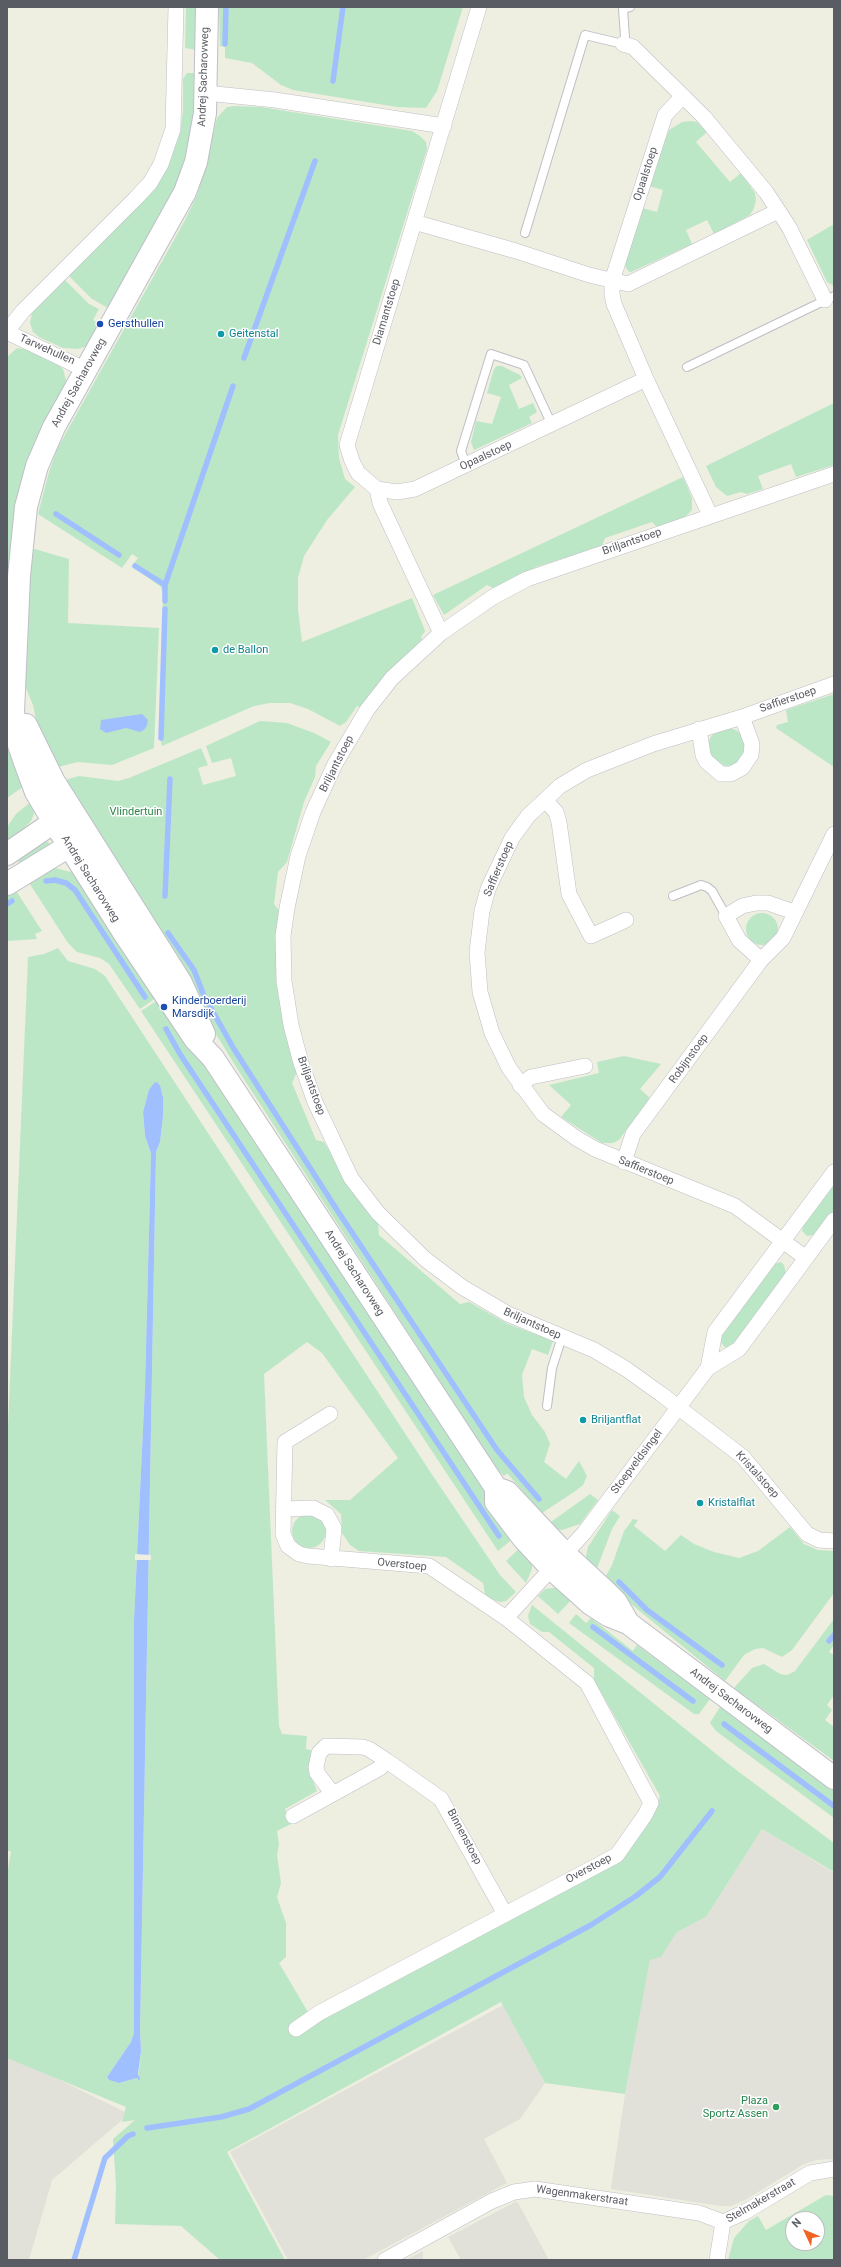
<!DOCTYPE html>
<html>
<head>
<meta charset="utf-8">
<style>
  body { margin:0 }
  #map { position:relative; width:841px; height:2267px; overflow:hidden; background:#eeeee1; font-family:Roboto,sans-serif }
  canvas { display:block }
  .frame { position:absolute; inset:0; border:8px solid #5a5c63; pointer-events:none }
  .north { position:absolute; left:785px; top:2211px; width:40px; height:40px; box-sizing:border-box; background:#fff; border:1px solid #bdbec1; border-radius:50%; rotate:314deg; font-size:11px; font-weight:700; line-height:16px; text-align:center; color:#5a5c63 }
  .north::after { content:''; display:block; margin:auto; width:14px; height:18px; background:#f36422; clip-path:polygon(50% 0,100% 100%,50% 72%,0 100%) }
</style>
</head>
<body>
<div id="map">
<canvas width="841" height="2267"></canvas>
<div class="frame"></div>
<div class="north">N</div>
</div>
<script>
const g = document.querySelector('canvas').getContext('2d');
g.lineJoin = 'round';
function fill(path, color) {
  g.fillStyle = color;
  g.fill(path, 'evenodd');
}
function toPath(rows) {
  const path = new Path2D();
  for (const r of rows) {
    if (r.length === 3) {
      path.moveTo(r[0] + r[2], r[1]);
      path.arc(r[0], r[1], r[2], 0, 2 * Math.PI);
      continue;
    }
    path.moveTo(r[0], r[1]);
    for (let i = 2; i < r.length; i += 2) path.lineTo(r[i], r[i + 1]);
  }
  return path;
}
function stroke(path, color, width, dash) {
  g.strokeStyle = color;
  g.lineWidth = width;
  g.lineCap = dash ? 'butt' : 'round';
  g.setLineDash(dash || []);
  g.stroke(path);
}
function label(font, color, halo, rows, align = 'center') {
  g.font = font + ' Roboto,sans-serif';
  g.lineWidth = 3;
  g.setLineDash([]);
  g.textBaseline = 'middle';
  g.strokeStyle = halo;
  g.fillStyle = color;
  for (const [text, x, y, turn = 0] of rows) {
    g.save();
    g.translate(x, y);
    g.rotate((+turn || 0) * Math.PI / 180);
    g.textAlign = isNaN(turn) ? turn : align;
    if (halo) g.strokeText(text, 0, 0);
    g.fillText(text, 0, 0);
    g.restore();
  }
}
fill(toPath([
  [762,1829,834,1873,834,2159,817,2160,804,2164,745,2200,731,2206,720,2206,611,2189,625,2094,650,1960,669,1943,677,1932,706,1917],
  [503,2005,545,2083,520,2119,484,2139,507,2183,363,2260,288,2260,230,2152],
  [7,2054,129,2114,52,2180,29,2260,7,2260],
  [517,2201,549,2260,461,2260,448,2237],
  [423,2251,423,2260,406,2260]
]), '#e1e1d9');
fill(toPath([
  [186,7,197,7,197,50,185,48],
  [219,7,463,7,437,91,426,108,397,107,293,90,281,85,252,63,225,58,225,47,220,46],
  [187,73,197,73,197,94,190,146,180,179,110,309,92,299,69,276,147,197,169,163,180,132,183,111,183,79],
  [235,106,261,107,412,131,420,136,426,142,427,149,338,435,339,458,345,479,355,487,327,520,304,556,298,578,298,610,302,642,412,598,425,631,421,637,422,640,386,675,361,708,357,706,346,722,340,726,308,709,290,703,270,703,254,706,162,746,160,738,163,593,161,587,132,566,138,558,132,554,122,568,38,514,49,472,57,449,184,222,198,193,217,118,227,107],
  [691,121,697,122,707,132,696,142,730,182,741,173,755,193,756,200,754,208,750,215,714,234,707,220,686,230,692,244,631,272,628,271,625,265,642,208,657,212,663,190,649,186,669,130,682,122],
  [834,224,834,286,827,282,807,240],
  [65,280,89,304,99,309,93,320,101,325,87,346,78,349,63,348,39,337,33,332,30,323,32,313],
  [17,348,24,349,55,362,63,369,67,384,23,475,13,525,7,596,7,357],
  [497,366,502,366,520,375,522,378,509,385,519,409,533,403,537,412,529,417,532,423,474,450,471,442,476,421,492,424,501,397,487,393,494,369],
  [834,403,834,465,796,477,791,464,758,476,763,489,747,494,741,492,727,496,716,487,706,466],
  [683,477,692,498,692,510,683,519,657,527,652,522,605,538,602,546,536,567,493,588,487,585,444,615,433,595],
  [31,548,69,559,68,623,159,628,154,748,112,765,78,762,58,767,38,729,33,705,23,681],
  [834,694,834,767,776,728,777,725,788,722,786,710],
  [260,721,287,723,314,733,331,742,316,766,315,777,304,802,287,862,278,872,274,904,282,914,276,958,297,1072,292,1083,316,1140,324,1142,354,1194,378,1222,379,1235,460,1304,469,1302,508,1324,553,1341,548,1355,532,1349,522,1375,524,1397,532,1415,545,1432,550,1444,544,1462,566,1479,579,1461,587,1476,583,1485,574,1492,542,1513,507,1473,504,1476,497,1470,238,1070,62,784,68,779,79,776,118,781,129,778,201,748,208,765,198,768,203,785,236,776,231,758,212,763,206,746],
  [7,723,27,784,7,798],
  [727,747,19],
  [32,801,34,814,31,821,7,846,7,827,16,814],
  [42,842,48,842,51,846,24,869,16,858],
  [55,868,71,872,79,876,156,998,140,1009,109,964,100,958,77,952,68,943,26,878,46,869],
  [13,886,42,931,35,934,37,939,7,941,7,890],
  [762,929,16],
  [58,948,68,961,95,969,105,976,433,1476,500,1575,516,1592,506,1601,500,1602,491,1599,485,1594,483,1583,446,1557,359,1551,350,1545,342,1533,341,1514,325,1500,350,1500,398,1458,322,1353,307,1342,264,1374,279,1726,282,1734,307,1736,306,1749,311,1750,309,1771,317,1791,285,1809,291,1824,277,1831,279,1844,277,1855,281,1883,277,1897,286,1923,286,1957,279,1963,315,2024,614,1865,622,1860,655,1811,660,1796,594,1680,594,1668,549,1632,542,1632,530,1624,528,1616,532,1605,731,1766,834,1843,834,1872,762,1829,706,1917,677,1932,661,1957,650,1960,625,2094,545,2083,501,2002,227,2152,285,2260,220,2260,181,2226,115,2224,116,2185,113,2139,135,2120,122,2122,126,2107,7,2058,7,1876,11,1851,7,1851,7,1450,28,957,44,954],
  [159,1083,163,1096,163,1117,160,1142,156,1152,140,2032,141,2051,138,2080,137,2078,119,2083,109,2080,107,2077,131,2042,134,2033,134,1620,145,1386,151,1153,145,1136,143,1112,147,1097],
  [158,1000,188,1041,515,1537,498,1551,141,1011],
  [624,1056,661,1064,640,1089,650,1098,619,1140,613,1143,602,1143,561,1117,571,1105,549,1085,599,1073,597,1062],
  [834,1183,834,1210,815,1235,807,1236,802,1231,803,1224],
  [781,1262,784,1265,786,1274,731,1348,726,1348,719,1341,721,1335,774,1264],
  [590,1494,598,1500,580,1524,562,1530,553,1528,548,1524],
  [612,1510,620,1516,612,1529,596,1571,588,1564,586,1556,588,1547],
  [309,1531,17],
  [633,1519,638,1520,634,1526,665,1551,681,1535,694,1544,714,1552,739,1558,758,1551,790,1527,804,1544,818,1550,834,1551,834,1593,792,1650,782,1657,763,1648,755,1649,744,1655,725,1681,603,1581,612,1565,624,1531],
  [523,1545,532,1560,532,1569,526,1583,506,1561],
  [559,1587,574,1597,558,1614,538,1596,545,1589],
  [576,1614,586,1623,591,1618,633,1651,637,1645,710,1699,699,1714,694,1714,569,1623],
  [834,1619,834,1645,829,1652,834,1655,834,1695,827,1705,832,1710,825,1720,834,1727,834,1761,734,1688,752,1668,764,1664,780,1674,787,1675,795,1671],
  [720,1707,834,1791,834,1818,716,1731,710,1723],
  [826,2195,834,2196,834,2260,728,2260,734,2238,749,2221,758,2216,766,2230],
  [793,2219,817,2219,817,2243,793,2243]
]), '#bce7c6');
fill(toPath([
  [142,714,148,720,147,725,145,729,140,732,126,728,106,733,100,729,101,720],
  [157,1082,160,1085,163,1097,163,1117,160,1142,156,1152,140,2032,141,2051,138,2074,140,2079,139,2081,137,2078,119,2083,109,2080,107,2077,131,2042,134,2033,134,1620,145,1386,151,1153,145,1136,143,1112,149,1090,154,1083]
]), '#a0bfff');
fill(toPath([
  [135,1554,151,1555,151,1560,135,1560]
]), '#eeeee1');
stroke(toPath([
  [225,44,226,7],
  [333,81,343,7],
  [244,358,315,161],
  [56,514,119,555],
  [135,566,165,585],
  [165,601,165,585,233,386],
  [161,738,165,609],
  [46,881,55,880,66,883,75,890,145,997],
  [165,896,170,779],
  [7,904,12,901],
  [168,933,194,970,204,996,234,1049,337,1210,497,1450,539,1499],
  [166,1029,180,1054,499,1536],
  [619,1582,647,1610,722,1665],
  [593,1627,693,1701],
  [829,1641,834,1635],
  [724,1724,834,1806],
  [147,2128,221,2117,249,2109,591,1925,636,1896,660,1877,712,1811],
  [74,2260,105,2158,128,2136,133,2134]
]), '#a0bfff', 5.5);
const lane = toPath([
  [525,233,585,35,623,44,625,37,623,9,630,7],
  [687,367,834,296],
  [466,465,461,451,491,354,524,365,552,425],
  [673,896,701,885,707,887,712,891,726,916],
  [547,1406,552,1368,562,1337]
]);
const street = toPath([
  [623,44,633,47,704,117,766,192,789,227,825,300],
  [206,93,275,100,444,126],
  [683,96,665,115,612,281,612,294,614,304,646,379,710,515],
  [414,222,516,251,589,275,628,284,778,211],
  [7,331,23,311,135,199,150,183,161,164,173,129,176,7],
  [7,332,86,370],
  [834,474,527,579,493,597,441,633,392,678,367,710,335,764,313,812,298,856,287,908,283,936,284,981,291,1025,301,1063,315,1102,351,1178,378,1213,425,1259,462,1287,508,1314,594,1350,626,1369,661,1394,743,1457,807,1534,819,1540,834,1541],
  [377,489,358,473,352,461,347,445,479,7],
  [441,633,380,503,377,489,397,492,415,489,646,379],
  [699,729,703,755,706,761,721,774,731,774,742,768,751,755,752,744,742,717],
  [545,800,556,812,559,822,569,894,591,936,626,920],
  [761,960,739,940,726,916,742,906,756,903,768,903,794,912],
  [520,1085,531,1077,585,1066],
  [624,1162,633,1134,761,960,783,938,834,834],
  [806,1258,735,1206,595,1149,576,1138,543,1114,509,1068,492,1033,480,992,477,952,482,911,488,889,512,838,528,816,560,786,587,770,653,744,742,717,834,684],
  [708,1368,715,1332,834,1172],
  [283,1509,313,1508,327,1515,334,1528,331,1559],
  [506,1618,584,1533,708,1368,739,1349,834,1220],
  [387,1761,380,1768,333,1794,317,1773,316,1767,319,1753,326,1746,363,1747,369,1749,387,1761,441,1799,505,1914],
  [293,1816,333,1794],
  [296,2029,319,2013,617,1855,645,1815,651,1803,587,1683,506,1618,429,1566,308,1556,299,1554,288,1546,283,1534,285,1442,330,1414],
  [385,2260,492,2201,514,2192,535,2189,699,2213,723,2222],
  [717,2260,723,2222,745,2212,810,2173,834,2169]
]);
const secondary = toPath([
  [207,7,205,113,196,162,185,192,54,427,37,466,26,507,19,576,13,712,19,745,26,765,36,792,54,822,124,933,195,1039,213,1058,496,1488,496,1502,524,1539,552,1569,591,1604,608,1615,628,1623,834,1778],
  [26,725,54,782,181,983,204,1034],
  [7,854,54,822,78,822,69,846,7,884],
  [496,1488,507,1492,566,1555,604,1590,616,1602,628,1623]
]);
stroke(lane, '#bebfc6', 10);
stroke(street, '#bebfc6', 16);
stroke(secondary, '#bebfc8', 24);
stroke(lane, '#fff', 8);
stroke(street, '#fff', 15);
stroke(secondary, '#fff', 22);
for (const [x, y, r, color] of [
  [100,324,4,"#1a4fb4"],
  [221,334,4,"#0f9aa8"],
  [215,650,4,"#0f9aa8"],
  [164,1007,4,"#1a4fb4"],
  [583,1420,4,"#0f9aa8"],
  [700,1503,4,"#0f9aa8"],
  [776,2107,4,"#2e9e5b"]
]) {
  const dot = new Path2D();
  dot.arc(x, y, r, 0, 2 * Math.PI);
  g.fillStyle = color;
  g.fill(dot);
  stroke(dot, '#fff', 1.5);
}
label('11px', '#5a5c63', '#fff', [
  ["Andrej Sacharovweg",204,77,-88],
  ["Opaalstoep",646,174,-72],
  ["Diamantstoep",387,312,-73],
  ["Tarwehullen",47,350,24],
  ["Andrej Sacharovweg",79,383,-61],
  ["Opaalstoep",486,456,-25],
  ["Briljantstoep",632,542,-19],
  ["Saffierstoep",788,700,-19],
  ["Briljantstoep",337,764,-63],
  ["Saffierstoep",499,869,-67],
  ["Andrej Sacharovweg",90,879,58],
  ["Robijnstoep",689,1059,-54],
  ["Briljantstoep",311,1086,70],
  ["Saffierstoep",646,1171,22],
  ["Andrej Sacharovweg",354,1273,57],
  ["Briljantstoep",532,1324,24],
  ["Stoepveldsingel",637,1462,-53],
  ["Kristalstoep",757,1475,48],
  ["Overstoep",402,1565,6],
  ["Andrej Sacharovweg",731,1701,37],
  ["Binnenstoep",464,1837,62],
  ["Overstoep",589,1869,-28],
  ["Wagenmakerstraat",582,2196,8],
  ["Stelmakerstraat",761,2201,-30]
]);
label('11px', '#164399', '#fff', [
  ["Gersthullen",108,324],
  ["Kinderboerderij",172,1001],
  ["Marsdijk",172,1014]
], 'left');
label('11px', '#0d838f', '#fff', [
  ["Geitenstal",229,334],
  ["de Ballon",223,650],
  ["Briljantflat",591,1420],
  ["Kristalflat",708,1503]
], 'left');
label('11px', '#2f8548', '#fff', [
  ["Vlindertuin",136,812]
]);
label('11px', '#27864d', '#fff', [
  ["Plaza",768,2101],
  ["Sportz Assen",768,2114]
], 'right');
</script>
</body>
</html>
